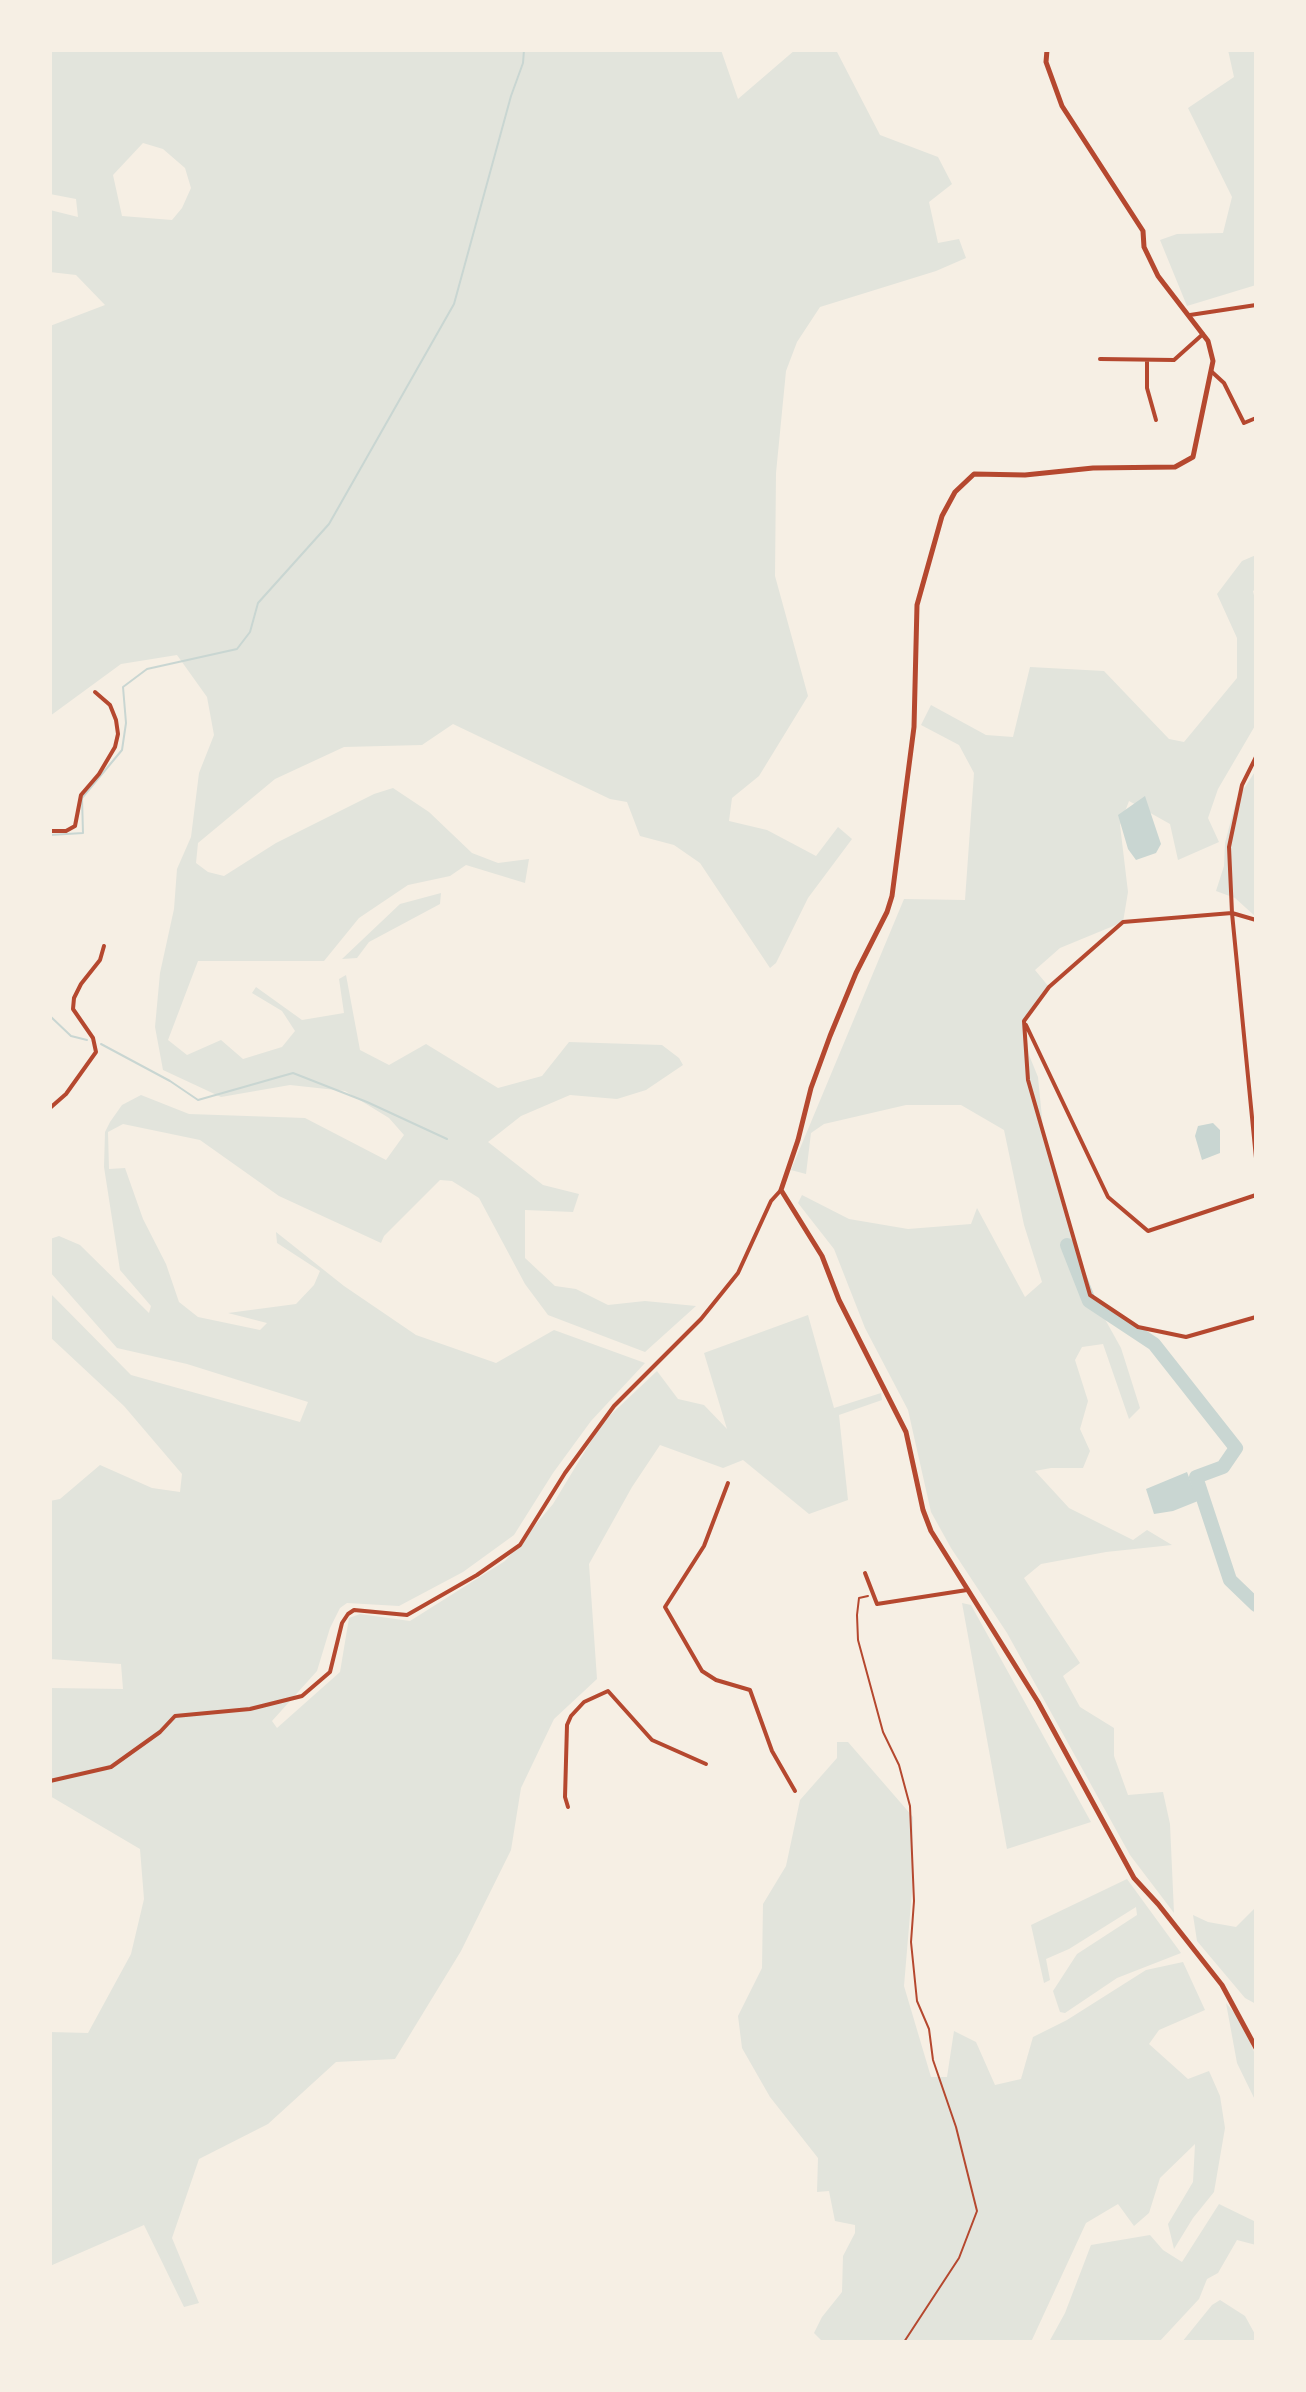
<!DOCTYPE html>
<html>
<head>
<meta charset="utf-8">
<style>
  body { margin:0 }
  #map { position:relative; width:1306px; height:2392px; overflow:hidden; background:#f6efe4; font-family:Barlow,sans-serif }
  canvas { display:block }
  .frame { position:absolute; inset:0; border:52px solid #f6efe4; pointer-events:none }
</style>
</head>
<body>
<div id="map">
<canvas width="1306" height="2392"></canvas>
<div class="frame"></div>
</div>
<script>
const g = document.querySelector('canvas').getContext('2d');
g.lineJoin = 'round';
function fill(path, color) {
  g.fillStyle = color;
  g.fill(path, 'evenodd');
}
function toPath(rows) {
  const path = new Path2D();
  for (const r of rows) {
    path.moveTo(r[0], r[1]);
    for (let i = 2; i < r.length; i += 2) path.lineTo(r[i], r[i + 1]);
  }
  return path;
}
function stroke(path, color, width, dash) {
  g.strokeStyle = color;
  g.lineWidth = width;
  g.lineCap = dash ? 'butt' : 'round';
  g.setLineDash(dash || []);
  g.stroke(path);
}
fill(toPath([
  [50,50,721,50,738,99,795,50,836,50,880,135,938,157,952,184,929,202,938,243,959,239,966,258,936,271,820,307,797,342,786,371,776,473,775,576,808,696,759,776,732,798,729,821,767,830,816,856,838,827,852,839,808,898,776,963,770,968,700,863,674,845,640,836,627,802,610,799,453,724,422,745,344,747,275,779,198,843,196,863,208,872,224,876,276,843,374,794,393,788,429,812,472,853,498,863,529,859,525,883,466,865,450,876,408,885,359,918,324,961,198,961,168,1040,187,1055,221,1040,243,1059,282,1047,295,1031,282,1011,252,993,256,987,302,1020,344,1013,339,979,346,975,360,1050,389,1065,426,1044,498,1088,542,1076,569,1042,662,1045,679,1058,683,1065,646,1090,617,1099,570,1095,521,1116,488,1142,543,1185,579,1194,573,1212,525,1210,525,1258,555,1286,576,1289,608,1305,645,1301,696,1306,645,1352,548,1315,525,1284,479,1198,452,1181,440,1180,384,1236,381,1243,279,1196,200,1140,123,1124,108,1132,109,1169,125,1168,143,1219,166,1264,179,1302,198,1317,260,1330,267,1323,228,1313,296,1304,314,1285,320,1271,277,1243,276,1232,344,1286,416,1335,496,1363,554,1330,645,1363,591,1421,553,1473,514,1535,463,1572,399,1606,347,1603,340,1608,330,1628,317,1671,272,1721,277,1728,340,1672,349,1618,360,1614,410,1621,505,1561,553,1504,602,1423,657,1371,678,1399,704,1405,727,1429,704,1353,808,1315,834,1408,881,1393,882,1400,839,1415,848,1500,809,1514,743,1460,723,1468,660,1445,632,1487,589,1564,597,1679,554,1719,521,1788,511,1850,461,1951,395,2059,336,2062,268,2124,199,2159,172,2238,199,2303,184,2307,144,2225,50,2266,50,2032,88,2033,131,1954,144,1899,140,1849,50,1796,50,1664,51,1688,123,1689,121,1664,50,1659,50,1501,60,1499,100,1465,152,1488,180,1492,182,1474,124,1406,50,1337,50,1293,131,1375,300,1422,308,1402,187,1364,117,1348,50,1272,50,1239,59,1236,80,1245,149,1313,151,1306,120,1270,104,1167,105,1132,110,1122,122,1105,141,1095,189,1114,305,1118,386,1160,404,1135,389,1118,345,1091,290,1085,221,1097,163,1070,155,1027,160,973,174,909,177,869,191,837,199,773,214,735,207,697,177,655,121,664,50,716,50,326,105,305,76,275,50,272,50,210,78,217,76,199,50,194],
  [143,143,163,149,185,168,191,188,182,208,172,220,122,216,113,175],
  [1228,50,1256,50,1256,285,1187,306,1160,240,1177,234,1223,233,1232,197,1188,108,1234,77],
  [1256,555,1256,589,1253,591,1256,604,1256,724,1218,789,1208,818,1219,842,1178,860,1170,824,1129,801,1120,825,1128,892,1123,922,1060,948,1035,970,1049,987,1024,1021,1029,1055,1038,1077,1043,1128,1070,1223,1081,1276,1121,1348,1140,1408,1129,1419,1103,1344,1082,1347,1075,1360,1088,1401,1080,1429,1090,1451,1083,1468,1051,1468,1035,1471,1069,1508,1133,1540,1147,1530,1172,1545,1106,1552,1041,1564,1024,1578,1080,1663,1063,1676,1080,1707,1114,1728,1114,1756,1128,1795,1163,1792,1170,1824,1174,1913,1130,1855,1007,1633,951,1548,931,1512,908,1410,865,1328,834,1249,798,1203,802,1195,849,1219,908,1229,971,1224,977,1208,1025,1297,1042,1282,1024,1225,1004,1130,961,1105,906,1105,824,1124,811,1133,806,1174,791,1170,904,899,965,900,974,773,959,745,921,725,931,705,986,735,1013,737,1030,667,1104,671,1169,739,1184,742,1237,678,1237,638,1217,594,1242,561],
  [1256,770,1256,917,1235,898,1216,891,1224,866,1225,843,1236,801],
  [441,893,440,904,369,942,357,958,342,959,400,904],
  [962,1603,971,1605,1091,1822,1007,1849],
  [837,1742,848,1742,913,1817,912,1891,904,1986,931,2077,947,2077,954,2031,976,2042,995,2085,1021,2079,1033,2037,1067,2020,1146,1970,1183,1962,1205,2010,1159,2030,1149,2044,1188,2079,1209,2071,1220,2096,1225,2128,1214,2192,1193,2218,1174,2249,1168,2224,1193,2182,1195,2144,1160,2178,1149,2213,1134,2226,1118,2204,1086,2223,1031,2342,823,2342,814,2333,822,2317,842,2292,843,2256,855,2233,855,2225,835,2221,829,2191,817,2192,818,2158,770,2097,742,2048,738,2016,762,1968,763,1904,786,1866,800,1800,837,1758],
  [1127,1879,1181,1953,1117,1978,1065,2013,1060,2012,1053,1991,1077,1954,1137,1915,1136,1907,1069,1949,1046,1959,1050,1980,1044,1983,1031,1925],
  [1256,1907,1256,2004,1245,1998,1197,1941,1193,1915,1208,1922,1236,1927],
  [1226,2003,1243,2023,1256,2057,1256,2102,1237,2063],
  [1219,2204,1256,2222,1256,2245,1237,2240,1218,2273,1207,2279,1199,2299,1159,2342,1049,2342,1065,2313,1091,2245,1150,2235,1163,2250,1182,2262],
  [1220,2300,1245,2316,1256,2336,1256,2342,1182,2342,1212,2305]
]), '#e2e4dc');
fill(toPath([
  [1145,796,1161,844,1156,853,1136,860,1128,849,1118,815],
  [1213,1123,1220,1130,1220,1153,1202,1160,1195,1136,1198,1126],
  [1187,1472,1198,1501,1173,1511,1154,1514,1146,1489]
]), '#c9d6d2');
stroke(toPath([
  [50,835,83,833,82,798,122,750,126,723,123,687,147,669,237,649,250,632,258,603,329,524,454,304,511,96,523,63,524,50],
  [50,1016,71,1036,87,1040],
  [101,1044,170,1081,198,1100,293,1073,367,1102,447,1139]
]), '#c9d6d2', 2);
stroke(toPath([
  [1067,1245,1089,1301,1154,1344,1236,1448,1223,1467,1196,1477,1230,1580,1256,1605]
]), '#c9d6d2', 14);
stroke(toPath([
  [868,1596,859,1598,857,1615,858,1640,883,1732,899,1765,910,1806,914,1901,911,1942,917,2001,929,2029,933,2060,956,2127,977,2211,959,2258,904,2342]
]), '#b5482f', 2);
stroke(toPath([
  [1190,315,1256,305],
  [1100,359,1174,360,1203,334],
  [1147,361,1147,388,1156,420],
  [1212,372,1224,383,1244,423,1256,418],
  [1256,757,1242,785,1229,847,1232,913,1256,1158],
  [50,831,66,831,75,826,81,795,99,774,115,747,118,734,116,720,110,705,95,692],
  [1256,920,1232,913,1123,922,1049,987,1024,1021,1028,1080,1090,1295,1138,1327,1186,1337,1256,1317],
  [1026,1025,1108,1197,1148,1231,1256,1195],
  [50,1108,66,1094,96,1052,93,1038,73,1009,74,998,81,984,100,960,104,946],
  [728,1483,704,1546,665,1607,702,1671,716,1680,750,1690,772,1751,795,1791],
  [865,1573,877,1604,967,1590],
  [50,1781,111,1767,160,1732,175,1716,250,1709,302,1696,330,1672,342,1623,348,1614,354,1610,407,1615,477,1575,520,1545,565,1473,614,1406,701,1319,738,1273,771,1201,781,1190],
  [568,1807,565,1797,567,1725,571,1716,584,1702,608,1691,652,1740,706,1764]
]), '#b5482f', 4);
stroke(toPath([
  [1047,50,1046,62,1062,106,1143,231,1144,247,1158,276,1208,341,1213,361,1193,457,1175,467,1093,468,1025,475,974,474,955,492,942,516,917,605,914,727,892,896,887,912,856,973,830,1036,811,1088,798,1140,781,1190,822,1256,839,1300,906,1432,923,1510,931,1531,1038,1702,1134,1878,1158,1904,1222,1985,1256,2048]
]), '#b5482f', 5);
</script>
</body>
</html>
